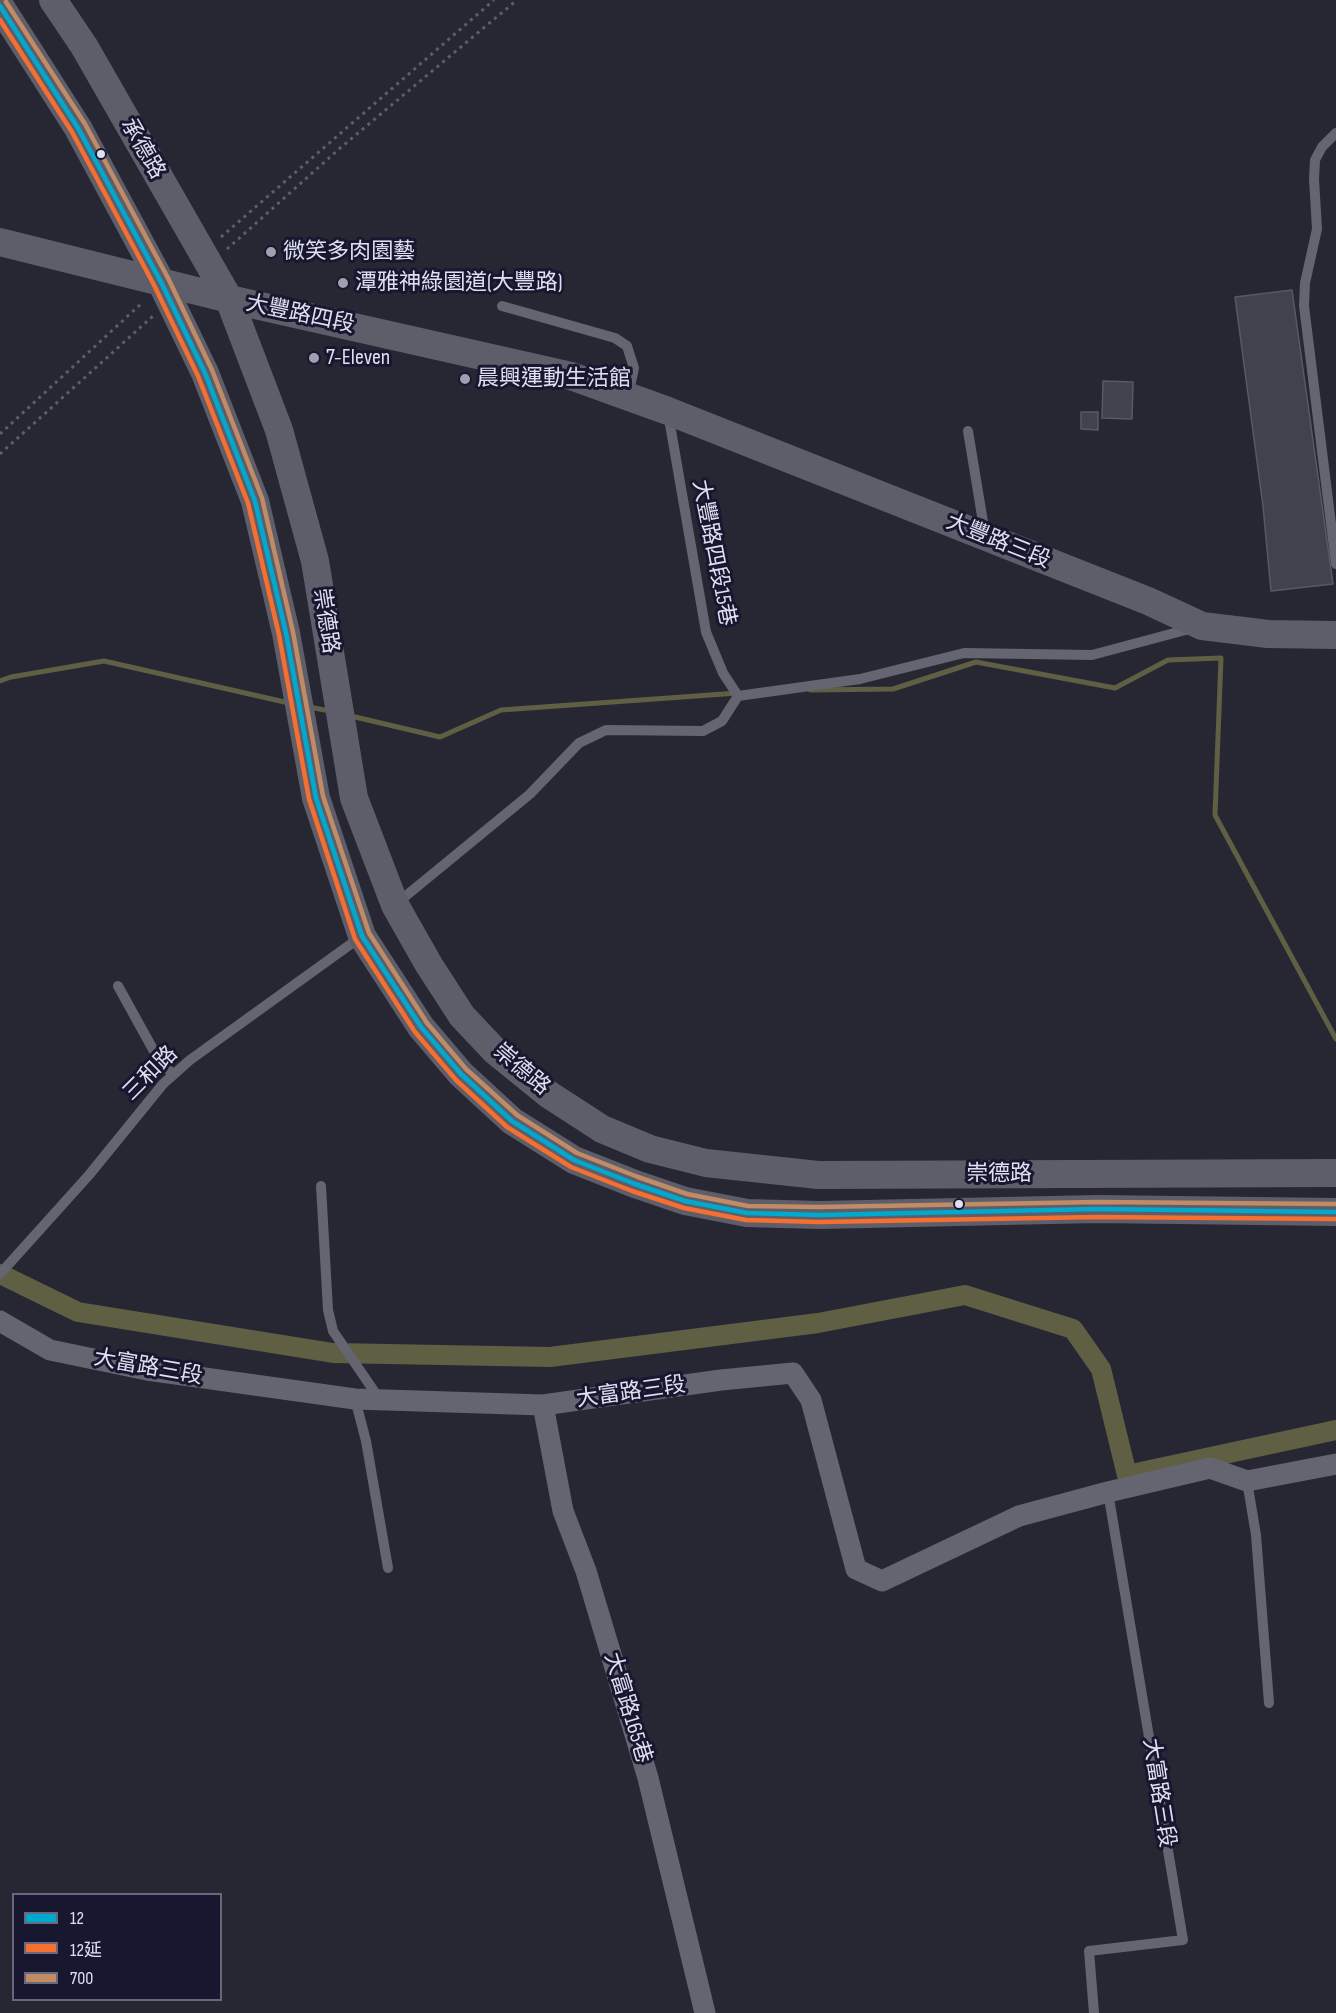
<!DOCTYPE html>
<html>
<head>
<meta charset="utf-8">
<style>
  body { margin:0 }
  #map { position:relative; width:1336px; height:2013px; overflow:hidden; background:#272734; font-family:"Sofia Sans Condensed","Noto Sans TC",sans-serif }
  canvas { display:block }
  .legend { position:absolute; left:12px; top:1893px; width:210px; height:108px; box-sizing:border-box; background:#171830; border:2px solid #67687d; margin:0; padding:8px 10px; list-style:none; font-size:18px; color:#dee0f1 }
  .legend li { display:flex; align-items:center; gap:12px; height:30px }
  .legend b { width:30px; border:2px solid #67687d }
</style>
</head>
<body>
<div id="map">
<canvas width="1336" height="2013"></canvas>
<ul class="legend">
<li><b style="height:8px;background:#00a9ce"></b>12</li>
<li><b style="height:8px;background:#f46f30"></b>12延</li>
<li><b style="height:8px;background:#c18c65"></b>700</li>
</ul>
</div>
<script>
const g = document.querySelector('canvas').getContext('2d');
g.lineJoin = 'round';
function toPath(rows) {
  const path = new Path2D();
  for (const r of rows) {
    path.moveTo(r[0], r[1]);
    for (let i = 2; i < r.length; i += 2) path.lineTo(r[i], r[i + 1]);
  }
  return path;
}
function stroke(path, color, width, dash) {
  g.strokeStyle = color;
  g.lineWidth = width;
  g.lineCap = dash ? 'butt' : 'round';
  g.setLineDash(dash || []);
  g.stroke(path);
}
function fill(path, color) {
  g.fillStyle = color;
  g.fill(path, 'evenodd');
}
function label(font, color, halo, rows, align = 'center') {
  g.font = font + ' "Sofia Sans Condensed","Noto Sans TC",sans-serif';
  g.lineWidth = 6;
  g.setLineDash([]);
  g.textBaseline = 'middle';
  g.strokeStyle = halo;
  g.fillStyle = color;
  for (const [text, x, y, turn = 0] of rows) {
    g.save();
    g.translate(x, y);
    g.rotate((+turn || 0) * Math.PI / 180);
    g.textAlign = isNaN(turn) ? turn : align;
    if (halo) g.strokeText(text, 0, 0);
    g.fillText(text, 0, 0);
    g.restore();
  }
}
stroke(toPath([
  [0,681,11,677,104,661,289,703],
  [810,690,893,689,976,662,1115,688,1168,660,1221,658,1215,815,1336,1039],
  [309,707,330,711],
  [351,716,440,737,501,710,738,693]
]), '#5f5f43', 5);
stroke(toPath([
  [0,1274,78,1312,333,1353,550,1357,818,1323,965,1295,1073,1329,1101,1369,1127,1475,1336,1430]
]), '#5f5f43', 20);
const building = toPath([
  [1292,290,1333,584,1271,591,1263,506,1235,297,1292,290],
  [1103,381,1133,382,1132,419,1102,418,1103,381],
  [1081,412,1098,412,1098,430,1081,429,1081,412]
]);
fill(building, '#42424f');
stroke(building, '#585965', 1.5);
stroke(toPath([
  [221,237,494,0],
  [227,249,339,149,517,0],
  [0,434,143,302],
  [0,454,153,316]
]), '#5d5e68', 3, [3, 4.5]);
stroke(toPath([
  [1336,133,1322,147,1315,160,1314,179,1317,229,1305,283,1304,306,1336,564],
  [502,306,615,338,627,346,634,368,628,396],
  [668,413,706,632,723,673,738,696],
  [968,431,985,534],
  [738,696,860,679,964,653,1092,655,1193,628],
  [396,904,530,794,579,743,606,730,703,731,722,721,738,696],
  [118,986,155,1053,173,1075],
  [321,1186,328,1310,333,1331,374,1391,377,1400],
  [0,1274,89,1175,163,1084,190,1060,362,936],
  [355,1399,366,1441,388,1568],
  [1247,1481,1256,1535,1269,1703],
  [1094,2013,1089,1951,1183,1940,1108,1492]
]), '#646570', 10);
stroke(toPath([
  [0,1321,50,1350,147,1370,355,1399,543,1405,721,1380,793,1373,811,1400,856,1569,882,1581,1019,1516,1108,1492,1210,1468,1247,1481,1336,1464],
  [543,1405,563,1511,586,1571,648,1778,705,2013]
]), '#646570', 21);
stroke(toPath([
  [53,0,84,46,229,299,279,430,315,561,354,798,395,905,429,965,462,1016,495,1051,548,1094,602,1129,650,1149,706,1163,818,1175,1336,1173],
  [0,6,78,128,161,282,205,373,255,501,286,633,316,798,362,936,421,1027,461,1074,512,1121,574,1160,635,1184,685,1201,747,1213,820,1215,1097,1209,1336,1212],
  [0,242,229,299,571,376,668,411,1148,601,1202,626,1268,634,1336,635]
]), '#5e5e6b', 28);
stroke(toPath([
  [0,6,78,128,161,282,205,373,255,501,286,633,316,798,362,936,421,1027,461,1074,512,1121,574,1160,635,1184,685,1201,747,1213,820,1215,1097,1209,1336,1212]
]), '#00a9ce', 4.5);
stroke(toPath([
  [0,20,72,132,154,285,198,376,248,503,279,635,309,799,355,939,415,1032,456,1080,507,1127,571,1167,632,1191,684,1208,746,1220,820,1222,1097,1217,1336,1219]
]), '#f46f30', 4.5);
stroke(toPath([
  [6,2,85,124,168,278,212,370,262,498,293,632,323,796,369,933,427,1023,466,1069,517,1115,577,1153,638,1177,687,1194,748,1206,820,1207,1097,1202,1336,1204]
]), '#c18c65', 4.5);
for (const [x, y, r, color] of [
  [101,154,5,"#dee0f1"],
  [271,252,6,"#9e9faf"],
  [343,283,6,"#9e9faf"],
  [314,358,6,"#9e9faf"],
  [465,379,6,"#9e9faf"],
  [959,1204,5,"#dee0f1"]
]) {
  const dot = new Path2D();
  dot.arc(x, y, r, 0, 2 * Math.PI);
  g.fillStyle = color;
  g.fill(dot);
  stroke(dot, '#171830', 2);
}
label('22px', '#dee0f1', '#171830', [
  ["承德路",142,149,60],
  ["大豐路四段",300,315,12],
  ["大豐路三段",998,542,22],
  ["大豐路四段15巷",713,553,79],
  ["崇德路",325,621,81],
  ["崇德路",521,1070,40],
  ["三和路",151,1074,-45],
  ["崇德路",999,1174],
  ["大富路三段",148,1368,10],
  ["大富路三段",631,1393,-8],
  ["大富路165巷",627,1708,73],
  ["大富路三段",1158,1793,81]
]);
label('22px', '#dee0f1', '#171830', [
  ["微笑多肉園藝",283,252],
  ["潭雅神綠園道(大豐路)",355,283],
  ["7-Eleven",326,358],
  ["晨興運動生活館",477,379]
], 'left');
</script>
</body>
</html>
